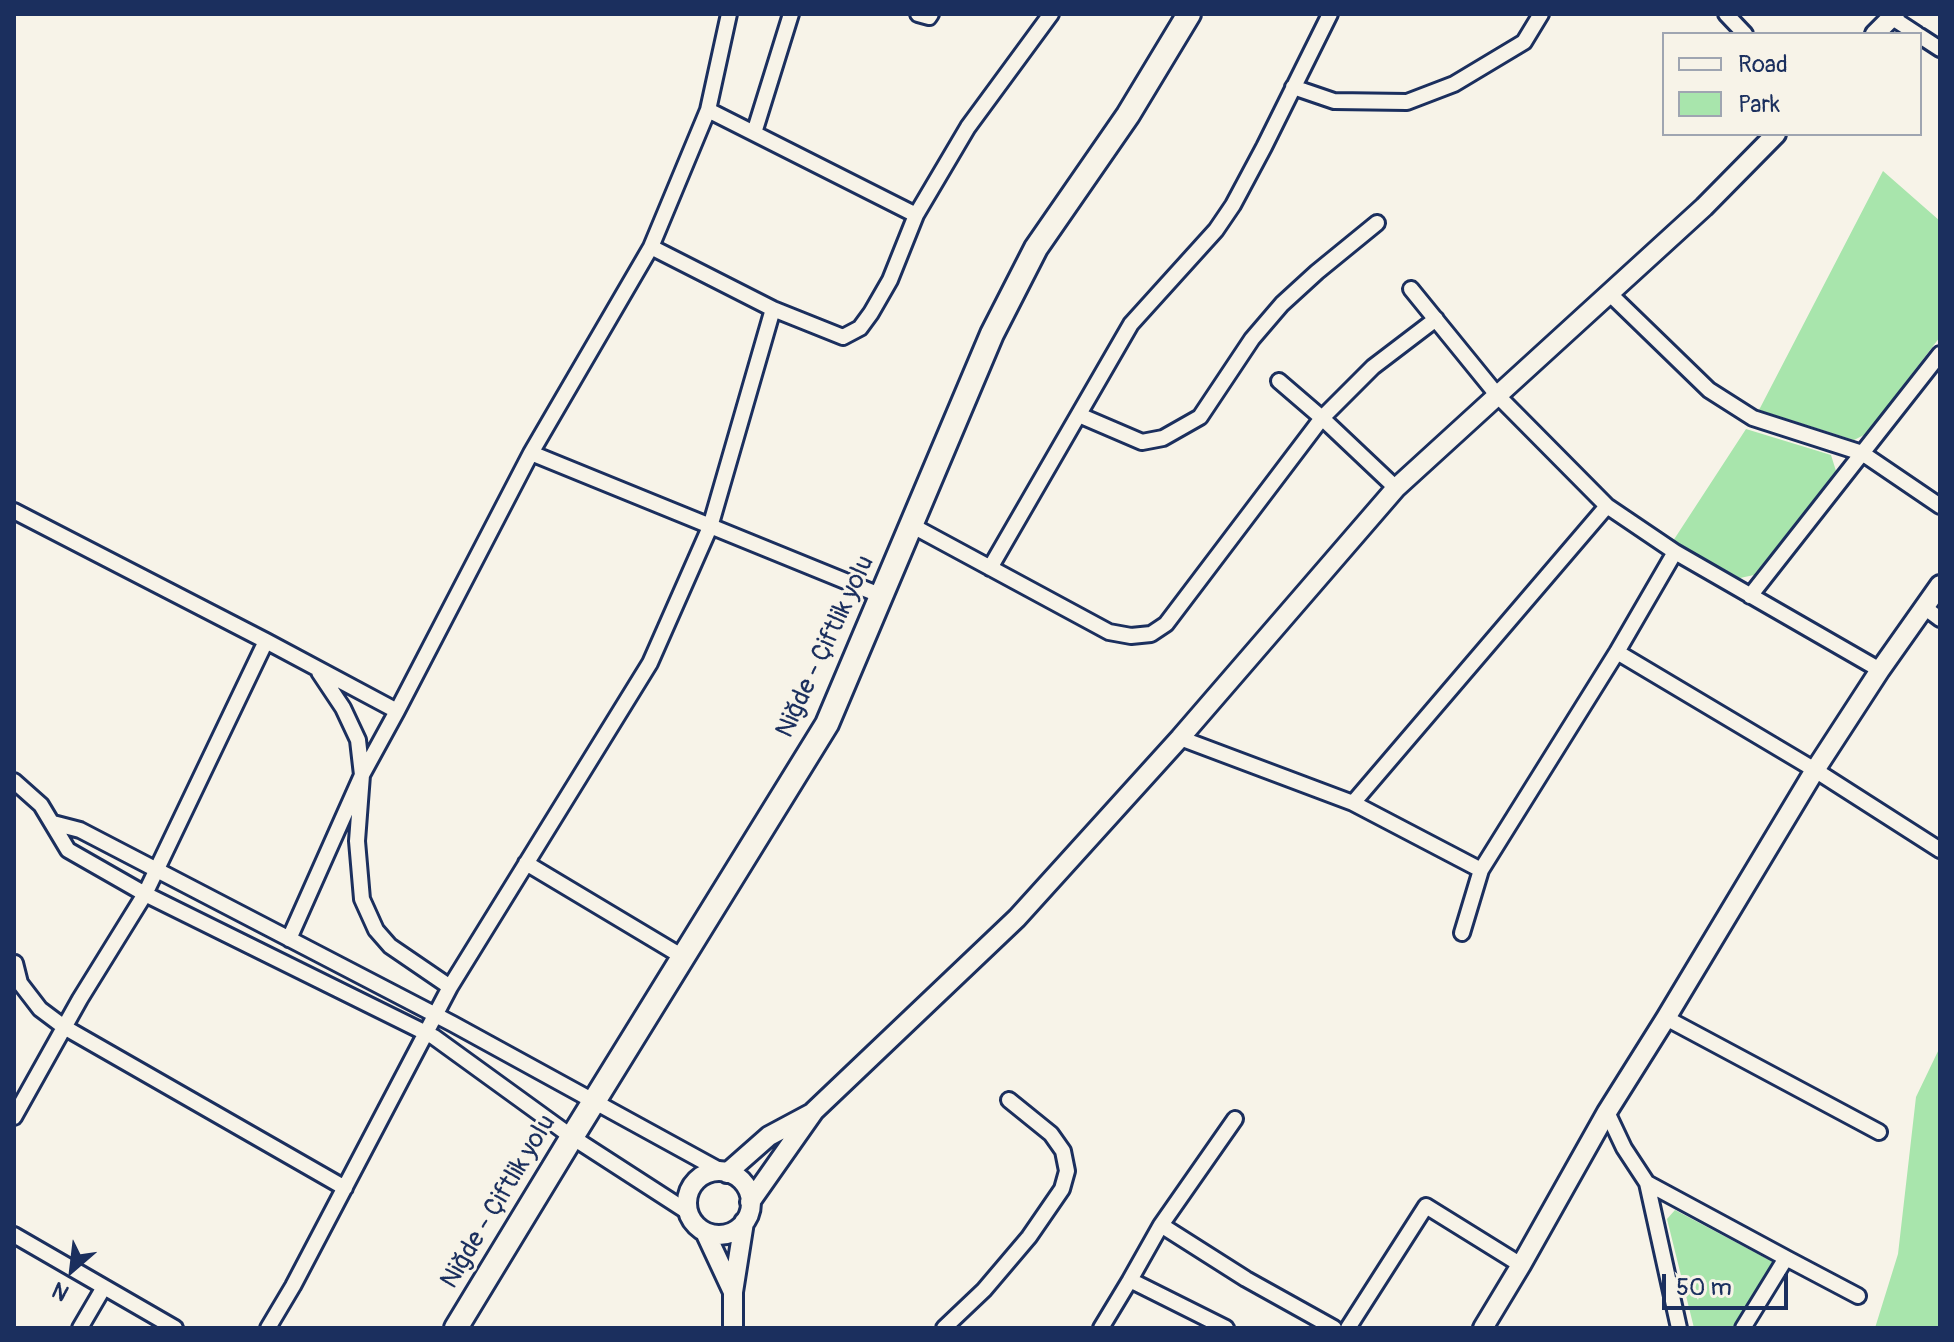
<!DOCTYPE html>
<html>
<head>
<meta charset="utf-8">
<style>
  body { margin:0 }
  #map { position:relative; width:1954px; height:1342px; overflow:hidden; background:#f7f3e8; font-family:Pangolin,sans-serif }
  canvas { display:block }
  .frame { position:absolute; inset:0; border:16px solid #1b2f5e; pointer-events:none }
  .legend { position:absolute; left:1662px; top:32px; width:260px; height:104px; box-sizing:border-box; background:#f7f3e8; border:2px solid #9fa5b1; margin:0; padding:10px 14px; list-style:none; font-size:24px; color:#1b2f5e }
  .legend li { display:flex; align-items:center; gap:16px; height:40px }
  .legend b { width:40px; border:2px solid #9fa5b1 }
  .north { position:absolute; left:32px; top:1230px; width:80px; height:80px; -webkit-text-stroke:6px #f7f3e8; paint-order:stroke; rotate:208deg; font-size:22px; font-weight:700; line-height:32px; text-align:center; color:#1b2f5e }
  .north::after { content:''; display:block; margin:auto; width:28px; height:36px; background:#1b2f5e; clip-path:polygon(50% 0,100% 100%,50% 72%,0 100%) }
  .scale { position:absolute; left:1662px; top:1274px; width:126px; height:36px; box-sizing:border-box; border:4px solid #1b2f5e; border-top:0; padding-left:10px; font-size:24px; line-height:28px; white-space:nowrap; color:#1b2f5e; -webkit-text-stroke:6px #f7f3e8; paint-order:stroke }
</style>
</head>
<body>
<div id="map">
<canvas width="1954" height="1342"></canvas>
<div class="frame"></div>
<ul class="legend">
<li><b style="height:10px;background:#f7f3e8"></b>Road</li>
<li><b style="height:22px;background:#a8e5ac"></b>Park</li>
</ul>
<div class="north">N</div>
<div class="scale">50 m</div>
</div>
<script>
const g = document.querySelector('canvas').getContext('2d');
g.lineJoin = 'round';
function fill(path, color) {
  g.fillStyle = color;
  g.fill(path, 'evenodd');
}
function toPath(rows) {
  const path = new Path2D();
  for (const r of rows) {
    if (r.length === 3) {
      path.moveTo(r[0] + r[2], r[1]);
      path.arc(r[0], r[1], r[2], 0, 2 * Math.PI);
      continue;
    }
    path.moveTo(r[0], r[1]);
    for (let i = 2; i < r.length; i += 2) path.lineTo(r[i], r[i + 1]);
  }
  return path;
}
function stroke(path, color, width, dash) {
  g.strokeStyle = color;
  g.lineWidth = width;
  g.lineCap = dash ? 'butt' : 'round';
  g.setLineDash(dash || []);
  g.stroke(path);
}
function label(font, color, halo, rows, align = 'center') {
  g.font = font + ' Pangolin,sans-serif';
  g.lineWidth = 6;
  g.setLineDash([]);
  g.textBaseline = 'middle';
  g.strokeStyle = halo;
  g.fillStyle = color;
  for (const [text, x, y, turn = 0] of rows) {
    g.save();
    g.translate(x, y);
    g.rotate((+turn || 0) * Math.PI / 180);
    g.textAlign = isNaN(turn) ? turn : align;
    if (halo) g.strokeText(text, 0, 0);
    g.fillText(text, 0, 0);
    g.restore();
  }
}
fill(toPath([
  [1883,171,1940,221,1940,337,1866,434,1854,440,1759,410],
  [1746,429,1831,455,1836,471,1754,575,1740,578,1673,541],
  [1940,1047,1940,1328,1875,1328,1898,1254,1916,1097],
  [1675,1210,1773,1262,1732,1328,1694,1328,1667,1219]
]), '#a8e5ac');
const minor = toPath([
  [918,14,929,17,931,14],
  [1726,14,1745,34],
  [1891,17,1917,34],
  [1920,36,1940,49],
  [1293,87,1334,101,1407,102,1454,84,1524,42,1541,14],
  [708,110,916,215],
  [754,133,791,14],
  [651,247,773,309,843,337,860,328,871,313,890,280,916,215,968,127,1051,14],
  [1411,289,1498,396,1607,506,1675,552],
  [1610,294,1709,390,1753,418,1862,453,1940,506],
  [1279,381,1322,418,1396,488],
  [1079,415,1142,442,1163,438,1200,417,1252,339,1282,304,1317,272,1377,223],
  [531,453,882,596],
  [14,511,266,641,397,711],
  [911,525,1109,632,1131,636,1151,634,1166,624,1322,418,1373,367,1436,319],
  [990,568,1131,324,1216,230,1233,205,1264,147,1330,14],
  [1750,596,1940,354],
  [1924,607,1940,619],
  [1617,652,1815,770,1940,850],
  [319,672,343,708,358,740,362,775,357,841,362,899,376,930,390,946,450,987],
  [1180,738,1353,803,1481,870,1462,933],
  [14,781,41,805,68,850,145,894,434,1037,572,1137,688,1212],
  [1353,803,1607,506],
  [53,823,80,830,453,1024,721,1171],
  [526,863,683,957],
  [1481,870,1617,652,1675,552,1880,670],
  [289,939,362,775,397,711,531,453,651,247,708,110,729,14],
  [15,963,20,983,40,1009,64,1027,345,1188],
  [1666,1018,1879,1132],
  [1607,1112,1624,1148,1647,1183,1679,1328],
  [14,1117,80,999,145,894,266,641],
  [1647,1183,1786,1258,1743,1328],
  [1161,1225,1246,1279,1334,1328],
  [14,1235,175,1328],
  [1786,1258,1858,1296],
  [1130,1280,1161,1225,1235,1119],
  [80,1328,104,1287],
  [268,1328,293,1286,450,987,650,663,710,527,773,309],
  [944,1328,984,1290,1029,1237,1062,1189,1067,1171,1063,1151,1051,1134,1009,1100],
  [1101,1328,1130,1280,1226,1328],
  [1348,1328,1426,1206,1521,1265]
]);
const tertiary = toPath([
  [1875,34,1895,14],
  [719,1203,32],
  [727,1173,769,1136,812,1113],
  [750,1202,814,1111,1017,918,1180,738,1396,488,1704,207,1776,134],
  [705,1232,733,1292],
  [733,1328,733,1292,744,1222],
  [1483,1328,1521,1265,1607,1112,1666,1018,1815,770,1880,670,1940,585]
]);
const secondary = toPath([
  [456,1328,572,1137,827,724,992,334,1036,248,1128,115,1189,14]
]);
stroke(minor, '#1b2f5e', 20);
stroke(tertiary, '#1b2f5e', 24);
stroke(secondary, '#1b2f5e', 28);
stroke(minor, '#f7f3e8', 14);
stroke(tertiary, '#f7f3e8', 18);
stroke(secondary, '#f7f3e8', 22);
label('26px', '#1b2f5e', '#f7f3e8', [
  ["Niğde - Çiftlik yolu",826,647,-65],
  ["Niğde - Çiftlik yolu",499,1202,-59]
]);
</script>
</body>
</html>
